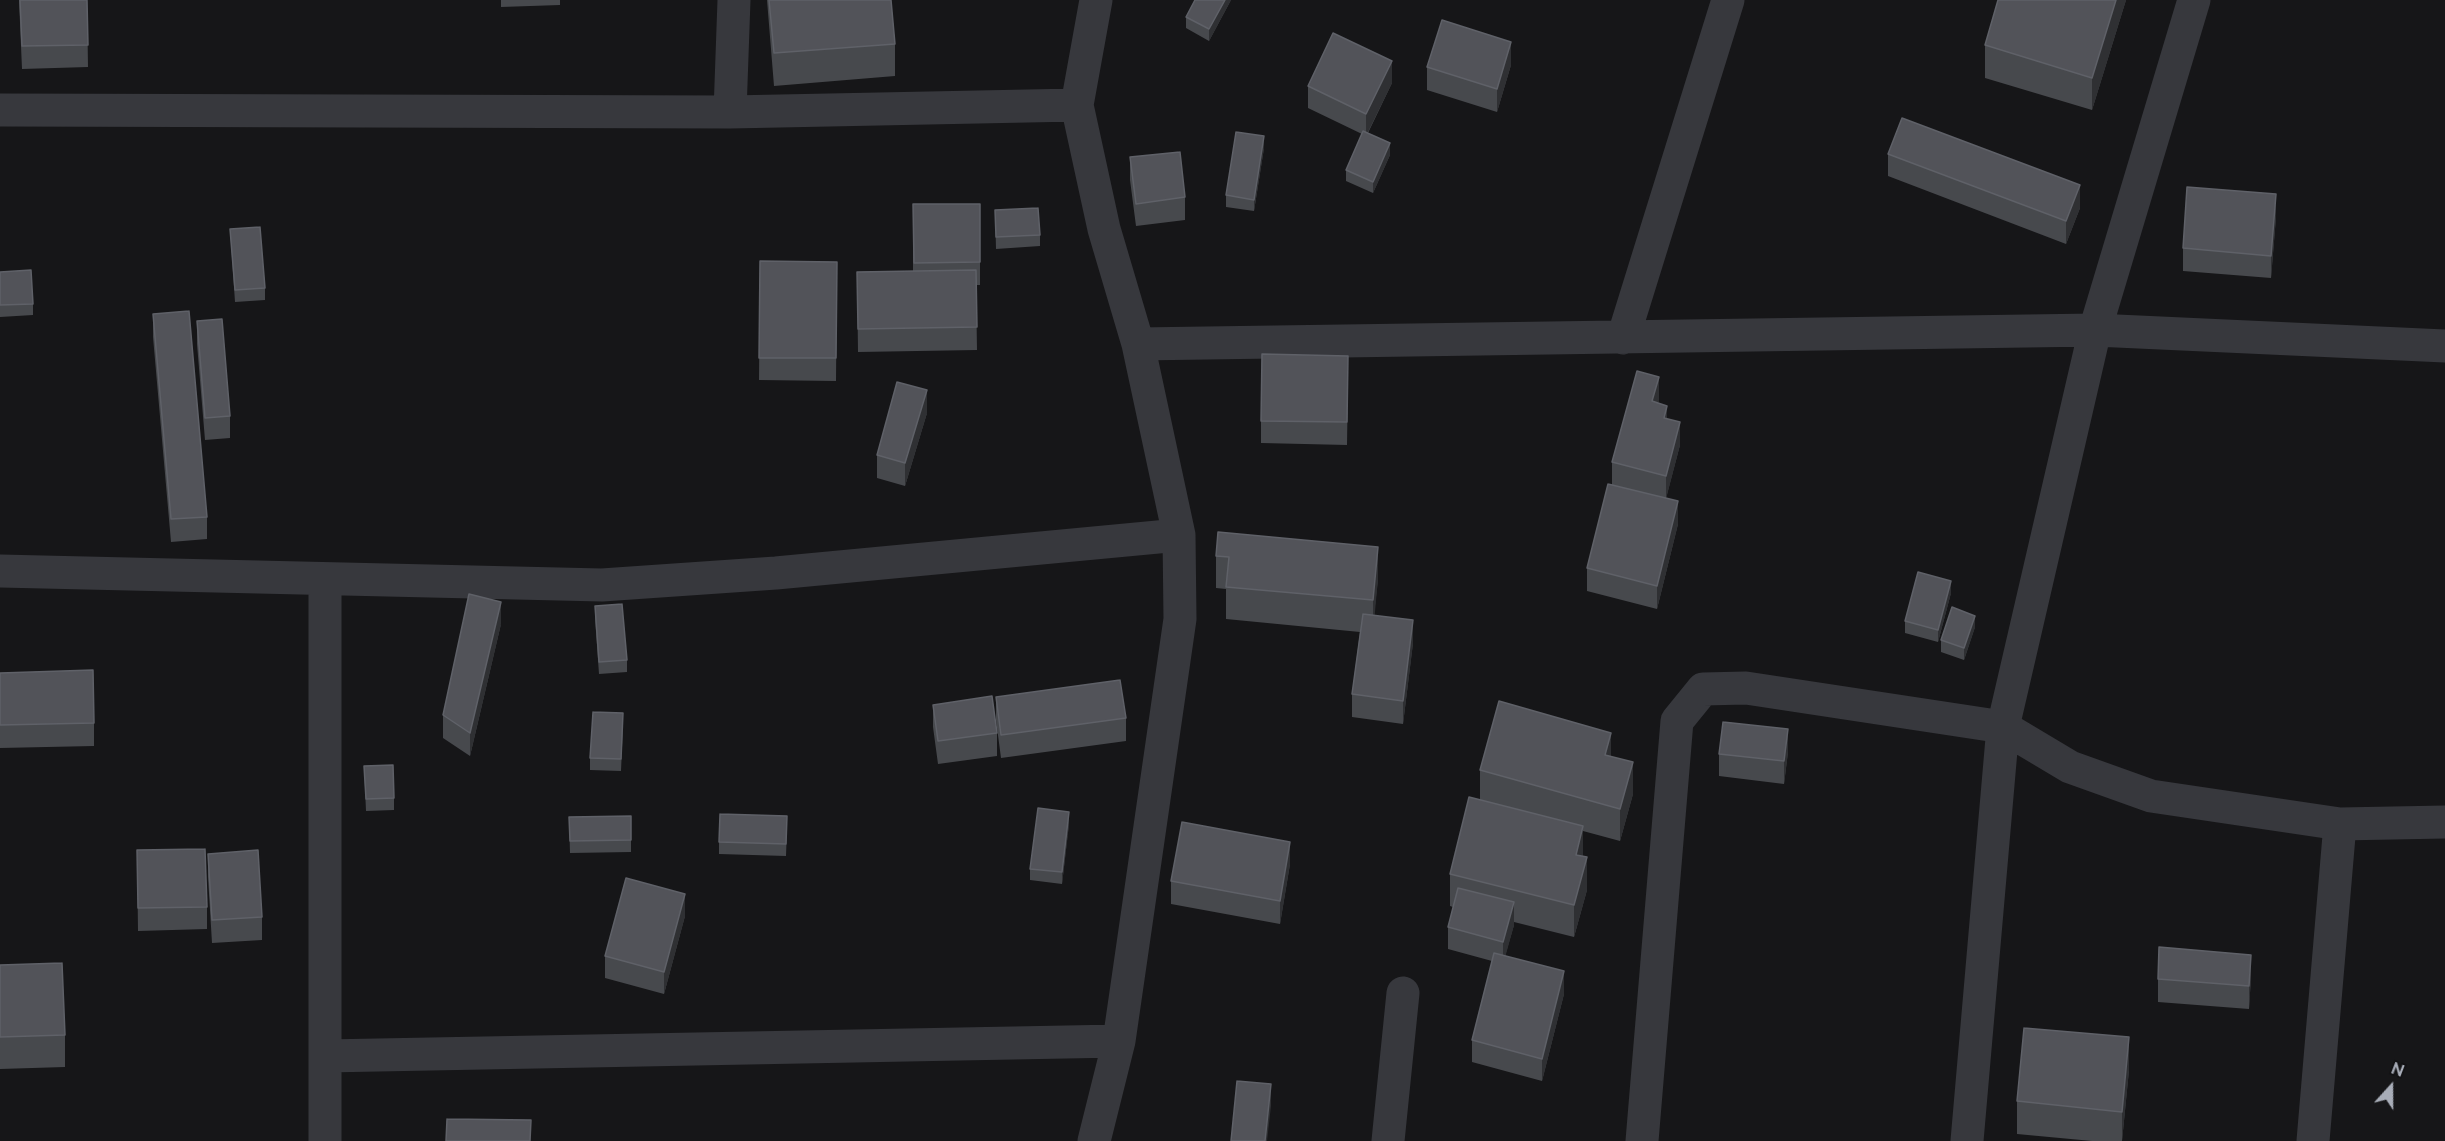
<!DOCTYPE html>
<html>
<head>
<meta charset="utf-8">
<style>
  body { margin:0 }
  #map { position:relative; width:2445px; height:1141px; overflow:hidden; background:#161618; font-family:Raleway,sans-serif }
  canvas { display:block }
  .north { position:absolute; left:2361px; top:1057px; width:60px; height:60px; -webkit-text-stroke:4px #111113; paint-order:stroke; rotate:21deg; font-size:16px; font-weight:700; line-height:24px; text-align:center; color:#a8adb8 }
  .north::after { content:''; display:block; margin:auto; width:21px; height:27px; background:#a8adb8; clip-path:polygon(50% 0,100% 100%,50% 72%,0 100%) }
</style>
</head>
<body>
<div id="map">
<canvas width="2445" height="1141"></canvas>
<div class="north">N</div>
</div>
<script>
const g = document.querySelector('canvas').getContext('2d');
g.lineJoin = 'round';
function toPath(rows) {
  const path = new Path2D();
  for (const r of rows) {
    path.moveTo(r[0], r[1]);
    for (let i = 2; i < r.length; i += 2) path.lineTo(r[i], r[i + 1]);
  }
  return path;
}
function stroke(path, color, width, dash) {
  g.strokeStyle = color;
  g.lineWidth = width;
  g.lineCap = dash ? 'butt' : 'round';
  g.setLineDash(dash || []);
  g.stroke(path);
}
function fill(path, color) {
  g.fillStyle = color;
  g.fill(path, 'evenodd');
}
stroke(toPath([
  [0,110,730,112,1077,105],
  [730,112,734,0],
  [1623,338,1728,0],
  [1138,344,2095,330,2445,346],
  [0,571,602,585,776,573,1179,535],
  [325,579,325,1141],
  [325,1056,1119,1041],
  [1094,1141,1119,1041,1180,619,1179,535,1138,344,1104,229,1077,105,1096,0],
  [1388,1141,1403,993],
  [1642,1141,1677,721,1703,689,1746,688,2003,727,2070,767,2151,796,2340,824,2445,822],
  [1967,1141,2003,727,2095,330,2194,0],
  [2313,1141,2340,824]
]), '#37383d', 33);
fill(toPath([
  [19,0,87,0,88,67,22,69],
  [501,0,560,0,560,5,501,7],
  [767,0,891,0,895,44,895,76,774,86],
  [1231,0,1209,41,1186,28,1186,17],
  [2126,0,2092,110,1985,78,1985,45],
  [1511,65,1497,112,1427,90,1427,67],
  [1392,83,1368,133,1390,155,1373,193,1346,181,1346,170,1362,134,1308,108,1308,86],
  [1264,148,1254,211,1226,207,1226,195],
  [1888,154,2080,208,2066,244,1888,176],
  [1130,157,1185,197,1185,220,1136,226,1130,180],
  [913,204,980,204,980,285,976,285,977,350,858,352,857,272,913,271],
  [995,210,1040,235,1040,246,996,249],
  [2276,217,2271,278,2183,271,2183,248],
  [230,229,265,288,265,300,235,302],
  [760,261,837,262,836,381,759,380],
  [0,272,33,304,33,315,0,317],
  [153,314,207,517,207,539,171,542,153,337],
  [197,321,230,416,230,438,205,440,197,344],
  [1348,378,1347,445,1261,443,1261,421],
  [1659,400,1658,403,1680,445,1666,498,1678,524,1657,609,1587,591,1587,568,1612,484,1612,462],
  [927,413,905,486,877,478,877,455],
  [1218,532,1378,579,1374,615,1413,643,1403,724,1352,717,1352,694,1360,632,1226,619,1226,589,1216,588,1216,556],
  [1951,593,1938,642,1905,633,1905,621],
  [595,606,627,660,627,672,599,674,595,618],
  [501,624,470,756,443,738,443,715],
  [1975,627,1964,660,1941,652,1941,640],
  [0,673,94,723,94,746,0,748],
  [996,697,1126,718,1126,741,1001,758,996,720],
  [933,705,997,733,997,756,938,764,933,727],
  [623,725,621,771,590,770,590,758],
  [1788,752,1784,784,1719,776,1719,754],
  [1611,756,1633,794,1620,841,1583,831,1583,856,1587,890,1574,937,1514,922,1514,925,1505,956,1564,994,1542,1081,1472,1062,1472,1040,1492,961,1448,949,1448,927,1453,907,1450,906,1450,874,1480,800,1480,770],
  [364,766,394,798,394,810,366,811],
  [631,816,631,852,570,853,569,817],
  [1069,824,1062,884,1030,880,1030,869],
  [787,828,786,856,719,854,719,842],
  [137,850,207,907,207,929,138,931],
  [208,854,262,917,262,940,212,943,208,877],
  [1290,864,1280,924,1171,904,1171,881],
  [685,916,664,994,605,978,605,956],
  [0,965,65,1035,65,1067,0,1069],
  [2251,977,2249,1009,2158,1002,2158,979],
  [2129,1070,2122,1141,2092,1141,2017,1134,2017,1101]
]), '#47494d');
fill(toPath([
  [1225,0,1231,0,1209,41,1209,29],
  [2116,0,2126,0,2092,110,2092,78],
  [1511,42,1511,65,1497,112,1497,89],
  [1392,61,1392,83,1366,136,1366,114],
  [1264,136,1264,148,1254,211,1254,200],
  [1390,143,1390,155,1373,193,1373,182],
  [2080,185,2080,208,2066,244,2066,221],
  [2276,194,2276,217,2271,278,2271,256],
  [1659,377,1659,400,1652,424,1652,401],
  [927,390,927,413,905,486,905,463],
  [1667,406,1667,429,1664,418],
  [1680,422,1680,445,1666,499,1666,476],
  [1678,501,1678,524,1657,609,1657,586],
  [1378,547,1378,579,1373,633,1373,600],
  [1951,581,1951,593,1938,642,1938,630],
  [501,602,501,624,470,756,470,733],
  [1975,616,1975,627,1964,660,1964,648],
  [1413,620,1413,643,1403,724,1403,701],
  [1788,729,1788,752,1784,784,1784,761],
  [1611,733,1611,765,1605,755],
  [1633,762,1633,794,1620,841,1620,809],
  [1069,812,1069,824,1062,884,1062,872],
  [1583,826,1583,858,1576,855],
  [1290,842,1290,864,1280,924,1280,901],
  [1587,857,1587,890,1574,937,1574,905],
  [685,894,685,916,664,994,664,972],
  [1514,902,1514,925,1503,965,1503,942],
  [2251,955,2251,977,2249,1009,2249,986],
  [1564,971,1564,994,1542,1081,1542,1059],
  [2129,1037,2129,1070,2122,1141,2122,1112],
  [1271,1084,1271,1106,1267,1141,1265,1141]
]), '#2f3033');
const building = toPath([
  [20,0,87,0,88,45,22,46,20,0],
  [769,0,891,0,895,44,774,53,769,0],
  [1195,0,1225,0,1209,29,1186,17,1195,0],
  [1998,0,2116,0,2092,78,1985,45,1998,0],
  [1442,20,1511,42,1497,89,1427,67,1442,20],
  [1333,33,1392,61,1366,114,1308,86,1333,33],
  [1902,118,2080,185,2066,221,1888,154,1902,118],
  [1363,131,1390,143,1373,182,1346,170,1363,131],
  [1236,132,1264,136,1254,200,1226,195,1236,132],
  [1180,152,1185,197,1136,204,1130,157,1180,152],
  [2187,187,2276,194,2271,256,2183,248,2187,187],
  [913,204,980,204,980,262,914,263,913,204],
  [1038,208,1040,235,996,237,995,210,1038,208],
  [260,227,265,288,235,290,230,229,260,227],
  [760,261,837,262,836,358,759,358,760,261],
  [31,270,33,304,0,305,0,272,31,270],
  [976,270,977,327,858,329,857,272,976,270],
  [189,311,207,517,171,519,153,314,189,311],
  [222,319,230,416,205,418,197,321,222,319],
  [1262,354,1348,356,1347,422,1261,421,1262,354],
  [1637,371,1659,377,1652,401,1667,406,1664,418,1680,422,1666,476,1612,462,1637,371],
  [897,382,927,390,905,463,877,455,897,382],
  [1608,484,1678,501,1657,586,1587,568,1608,484],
  [1218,532,1378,547,1373,600,1226,587,1229,557,1216,556,1218,532],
  [1918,572,1951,581,1938,630,1905,621,1918,572],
  [469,594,501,602,470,733,443,715,469,594],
  [622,604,627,660,599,662,595,606,622,604],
  [1952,607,1975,616,1964,648,1941,640,1952,607],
  [1363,614,1413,620,1403,701,1352,694,1363,614],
  [93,670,94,723,0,725,0,673,93,670],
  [1120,680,1126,718,1001,735,996,697,1120,680],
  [992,696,997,733,938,741,933,705,992,696],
  [1499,701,1611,733,1605,755,1633,762,1620,809,1480,770,1499,701],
  [593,712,623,713,621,759,590,758,593,712],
  [1723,722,1788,729,1784,761,1719,754,1723,722],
  [393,765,394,798,366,799,364,766,393,765],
  [1469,797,1583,826,1576,855,1587,857,1574,905,1450,874,1469,797],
  [1038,808,1069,812,1062,872,1030,869,1038,808],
  [720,814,787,816,786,844,719,842,720,814],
  [631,816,631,840,570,841,569,817,631,816],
  [1182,822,1290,842,1280,901,1171,881,1182,822],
  [205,849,207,907,138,908,137,850,205,849],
  [258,850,262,917,212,920,208,854,258,850],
  [626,878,685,894,664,972,605,956,626,878],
  [1458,888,1514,902,1503,942,1448,927,1458,888],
  [2159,947,2251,955,2249,986,2158,979,2159,947],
  [1494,953,1564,971,1542,1059,1472,1040,1494,953],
  [62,963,65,1035,0,1037,0,965,62,963],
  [2024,1028,2129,1037,2122,1112,2017,1101,2024,1028],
  [1237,1081,1271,1084,1265,1141,1231,1141,1237,1081],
  [447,1119,531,1120,530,1141,446,1141,447,1119]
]);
fill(building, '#525359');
stroke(building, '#5f6168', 1.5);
</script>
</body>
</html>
